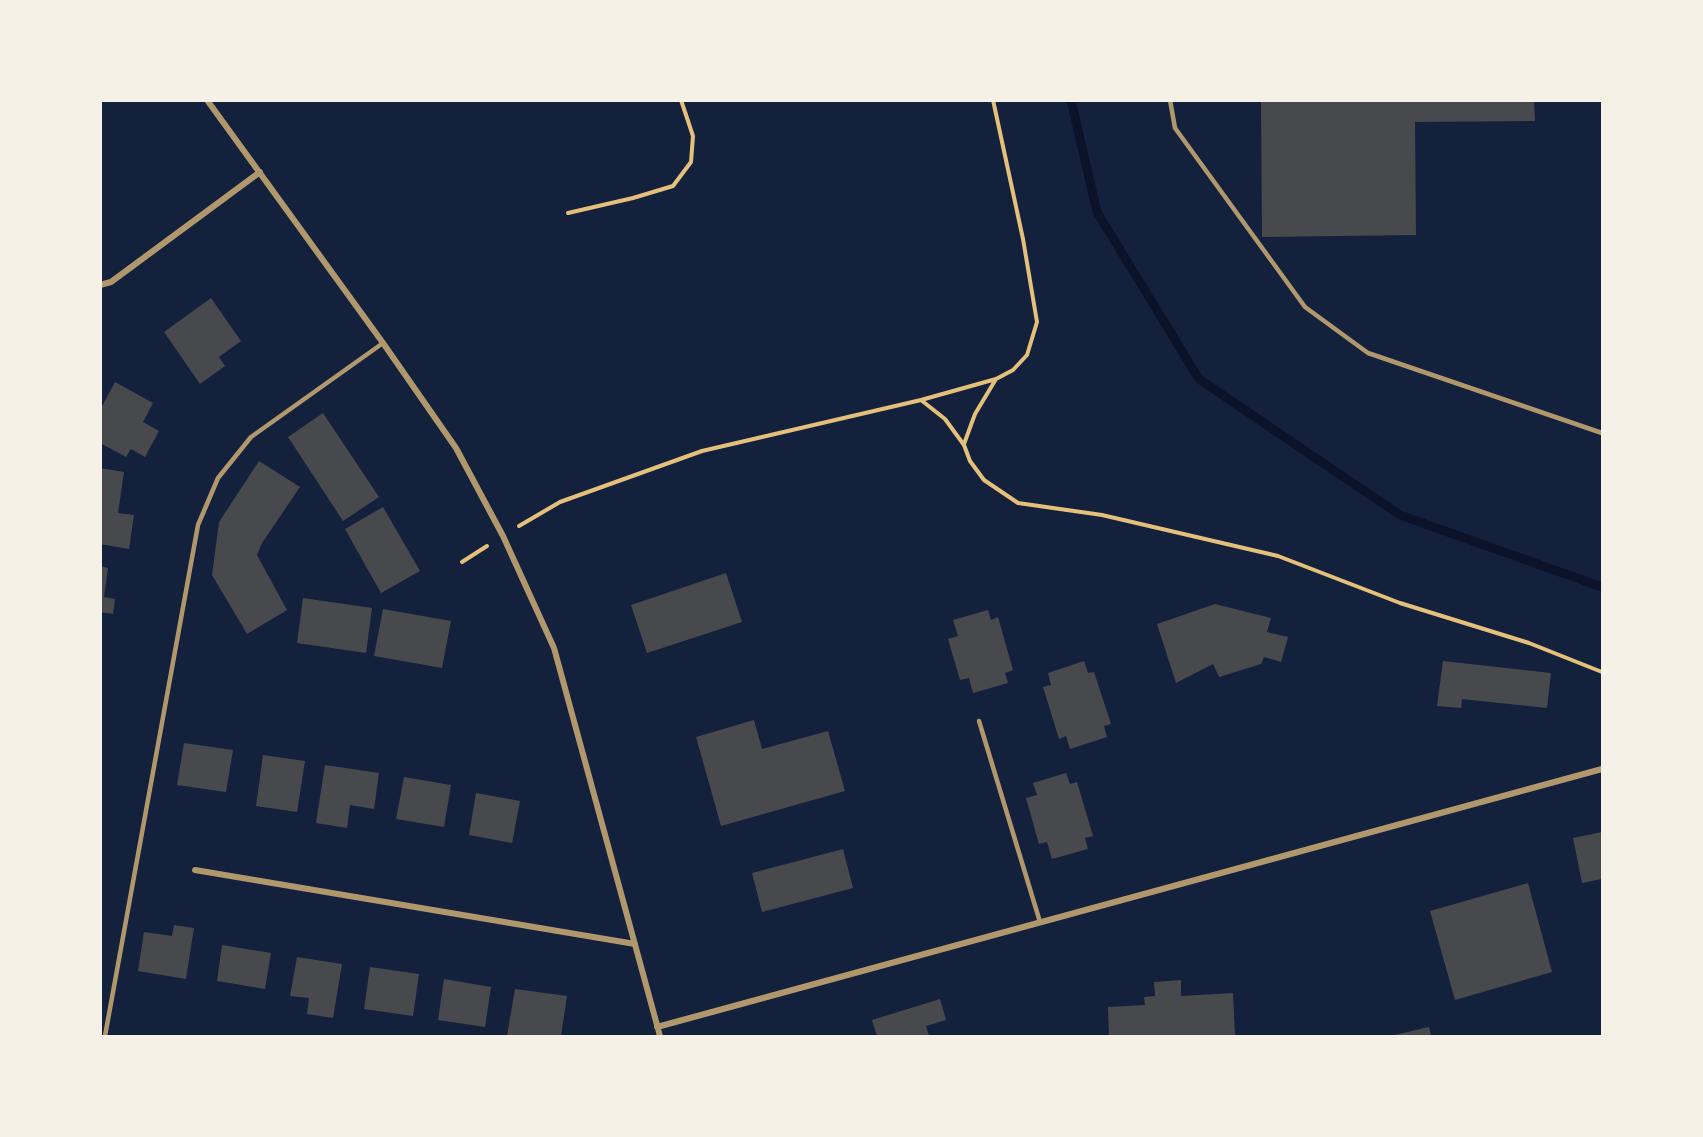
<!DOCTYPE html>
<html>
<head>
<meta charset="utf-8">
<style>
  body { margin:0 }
  #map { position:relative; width:1703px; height:1137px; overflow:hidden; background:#14213d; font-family:Cabin,sans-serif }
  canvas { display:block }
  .frame { position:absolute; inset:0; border:102px solid #f6f1e7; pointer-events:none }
</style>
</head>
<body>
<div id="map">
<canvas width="1703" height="1137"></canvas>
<div class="frame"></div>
</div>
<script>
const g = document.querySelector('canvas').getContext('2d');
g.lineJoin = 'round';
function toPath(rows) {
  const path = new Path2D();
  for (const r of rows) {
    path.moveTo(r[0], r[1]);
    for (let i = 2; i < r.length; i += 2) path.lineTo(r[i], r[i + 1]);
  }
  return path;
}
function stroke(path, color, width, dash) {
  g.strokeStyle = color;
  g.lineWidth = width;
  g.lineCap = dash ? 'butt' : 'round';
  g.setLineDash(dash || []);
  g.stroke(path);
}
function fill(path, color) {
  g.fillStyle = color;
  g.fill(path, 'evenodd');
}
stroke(toPath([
  [1071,100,1097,212,1199,379,1400,515,1602,587]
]), '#0b132b', 9);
fill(toPath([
  [1261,100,1534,100,1535,121,1415,122,1416,235,1262,237],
  [211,298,241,341,219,357,225,366,200,384,164,332],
  [115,382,153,403,143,422,159,431,145,457,131,449,126,457,100,443,100,410],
  [323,413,379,497,343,521,288,437],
  [259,461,300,487,262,543,257,555,287,610,247,634,212,575,219,522],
  [100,468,124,472,118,513,134,515,129,549,100,544],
  [383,507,420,571,381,593,345,529],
  [100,566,108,568,104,597,115,599,113,614,100,612],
  [726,573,742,622,647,653,631,605],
  [303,598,372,608,366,653,297,643],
  [1215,604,1271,618,1267,632,1288,637,1281,662,1264,657,1261,664,1219,677,1213,664,1176,683,1157,624],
  [383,609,451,621,442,668,374,656],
  [988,610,991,620,998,617,1013,670,1005,673,1008,683,973,693,969,678,960,680,948,639,958,636,953,620],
  [1084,661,1088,673,1094,672,1111,724,1104,726,1107,737,1070,749,1066,736,1059,739,1043,687,1051,685,1048,673],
  [1443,661,1551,673,1547,708,1462,699,1461,708,1437,706],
  [754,720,762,749,828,731,845,791,721,826,696,737],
  [184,743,233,750,226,792,177,785],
  [263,755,305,761,297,812,256,806],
  [325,765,379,773,374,809,350,805,347,828,316,823],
  [1066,773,1070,784,1077,782,1093,836,1085,838,1088,849,1052,859,1047,842,1039,844,1026,798,1037,795,1033,783],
  [404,777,451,785,444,827,396,819],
  [476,793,520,801,512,843,469,835],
  [1602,832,1602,879,1582,883,1573,838],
  [843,849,853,888,762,912,752,873],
  [1528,883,1552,972,1455,1000,1430,911],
  [174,925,194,928,186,979,138,971,144,932,172,936],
  [222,945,271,953,265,989,217,981],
  [297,957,342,964,333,1018,307,1014,309,998,290,996],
  [370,967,419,974,413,1016,364,1009],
  [444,979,491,987,485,1027,438,1020],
  [1181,980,1181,996,1233,993,1235,1036,1109,1036,1108,1007,1145,1005,1144,997,1155,996,1154,982],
  [515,989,567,996,561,1036,507,1036],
  [940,999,946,1020,926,1026,929,1036,877,1036,872,1020],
  [1429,1027,1431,1036,1390,1036]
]), '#48494c');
stroke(toPath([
  [568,213,633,198,673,186,691,162,693,136,681,100],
  [921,400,945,419,964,445,970,461,984,480,1018,503,1102,515,1278,556,1400,603,1529,643,1602,672],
  [964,444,975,414,996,379],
  [519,526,560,502,702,451,921,400,996,379,1013,370,1027,355,1037,322,1023,239,993,100],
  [462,562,487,546]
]), '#e5c07b', 4);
stroke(toPath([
  [1170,100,1175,128,1305,307,1368,353,1602,433],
  [979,721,1040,922],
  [105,1036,198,525,218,478,251,437,383,343]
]), '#b1986c', 4.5);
stroke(toPath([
  [207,100,383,343,456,448,503,536,554,648,660,1036],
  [100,285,111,282,260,172],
  [195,870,635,944],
  [657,1027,1602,769]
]), '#b1986c', 6);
</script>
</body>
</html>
